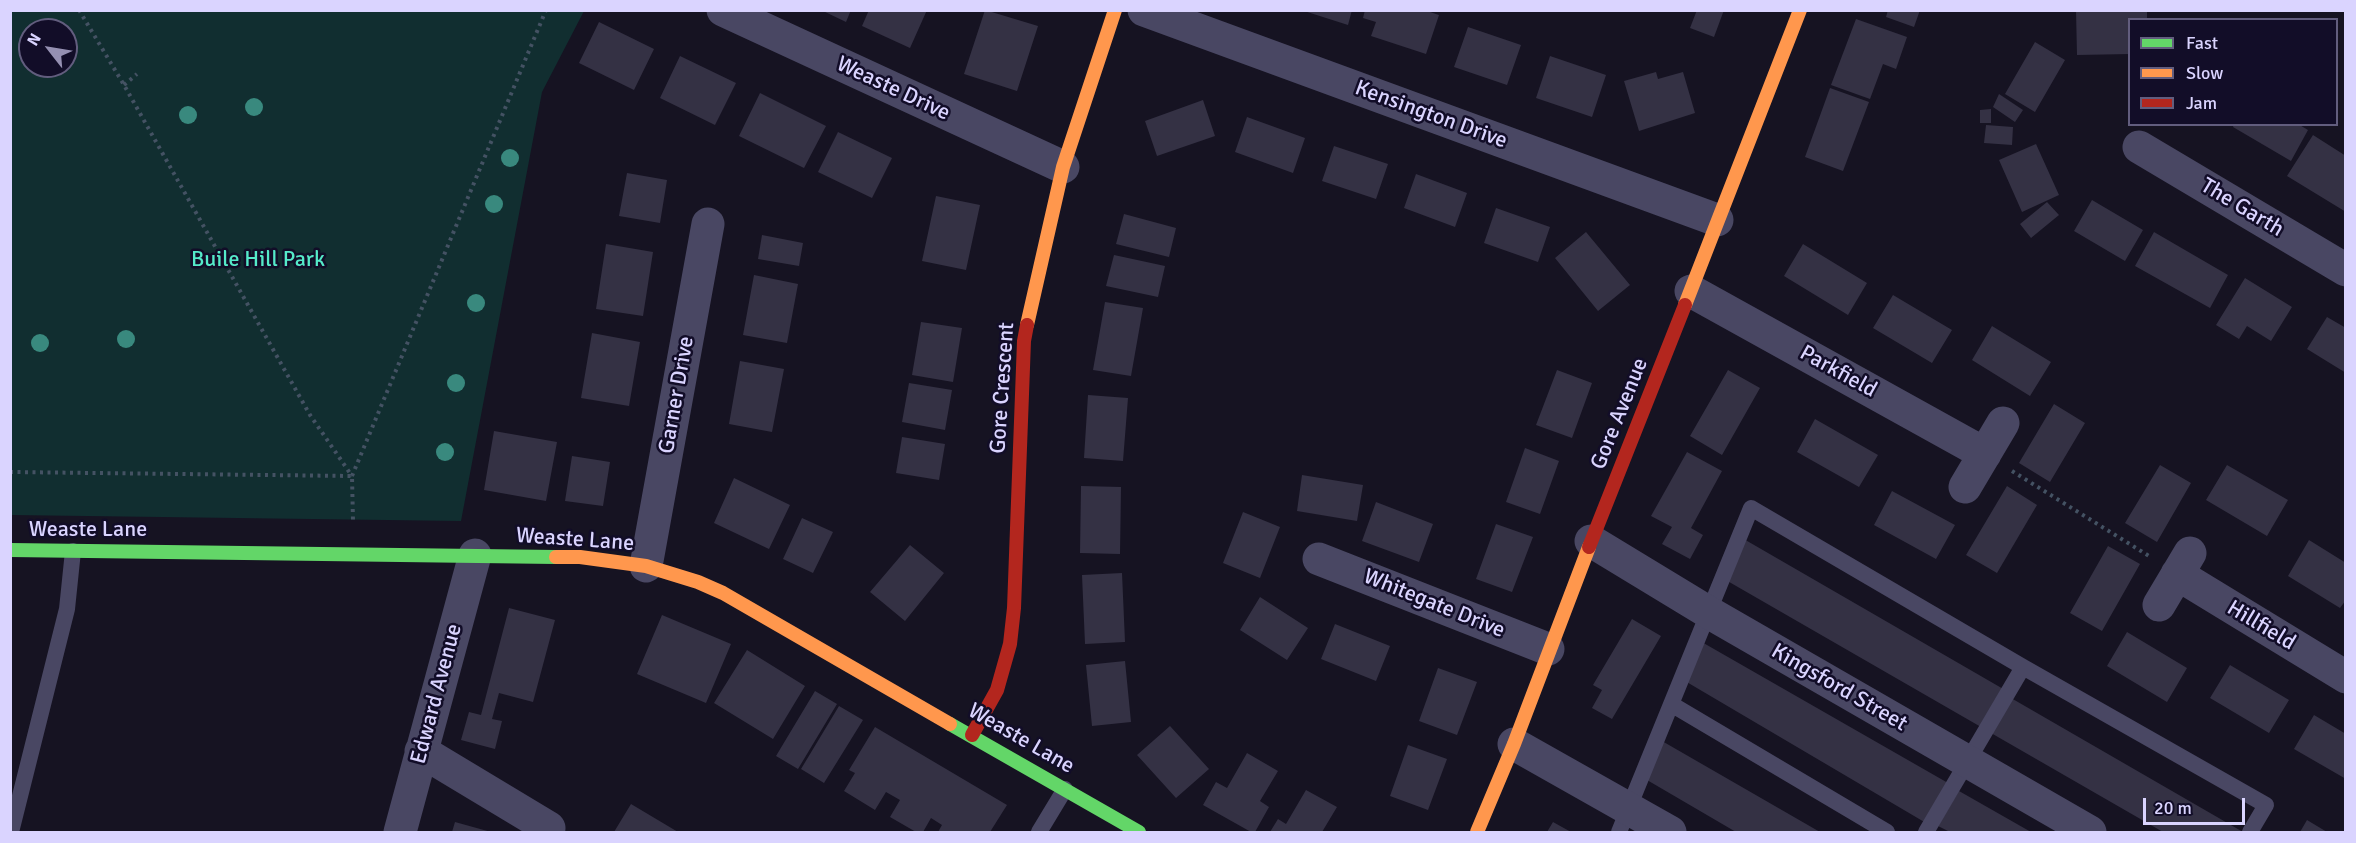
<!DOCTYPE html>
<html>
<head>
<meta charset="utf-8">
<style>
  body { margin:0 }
  #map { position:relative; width:2356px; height:843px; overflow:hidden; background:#161322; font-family:Signika,sans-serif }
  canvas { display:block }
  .frame { position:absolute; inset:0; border:12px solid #dad4ff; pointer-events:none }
  .legend { position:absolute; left:2128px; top:18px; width:210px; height:108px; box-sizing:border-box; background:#120d28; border:2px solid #625d7e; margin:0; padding:8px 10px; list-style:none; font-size:18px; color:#dad4ff }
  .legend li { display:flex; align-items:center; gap:12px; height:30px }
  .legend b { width:30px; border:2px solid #625d7e }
  .north { position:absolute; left:18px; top:18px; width:60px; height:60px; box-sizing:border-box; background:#120d28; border:2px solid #625d7e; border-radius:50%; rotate:301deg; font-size:16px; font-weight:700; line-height:24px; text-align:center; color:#dad4ff }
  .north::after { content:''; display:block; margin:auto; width:21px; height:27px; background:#9590b2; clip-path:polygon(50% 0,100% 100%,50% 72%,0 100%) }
  .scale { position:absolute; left:2143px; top:798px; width:102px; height:27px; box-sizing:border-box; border:3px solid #dad4ff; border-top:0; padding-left:8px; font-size:18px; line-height:21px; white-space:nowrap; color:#dad4ff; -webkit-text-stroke:4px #120d28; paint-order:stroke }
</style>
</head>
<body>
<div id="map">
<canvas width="2356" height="843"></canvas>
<div class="frame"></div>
<ul class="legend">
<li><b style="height:8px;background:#63d668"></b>Fast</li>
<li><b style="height:8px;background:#ff974d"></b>Slow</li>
<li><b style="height:8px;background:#b3261e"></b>Jam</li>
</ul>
<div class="north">N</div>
<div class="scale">20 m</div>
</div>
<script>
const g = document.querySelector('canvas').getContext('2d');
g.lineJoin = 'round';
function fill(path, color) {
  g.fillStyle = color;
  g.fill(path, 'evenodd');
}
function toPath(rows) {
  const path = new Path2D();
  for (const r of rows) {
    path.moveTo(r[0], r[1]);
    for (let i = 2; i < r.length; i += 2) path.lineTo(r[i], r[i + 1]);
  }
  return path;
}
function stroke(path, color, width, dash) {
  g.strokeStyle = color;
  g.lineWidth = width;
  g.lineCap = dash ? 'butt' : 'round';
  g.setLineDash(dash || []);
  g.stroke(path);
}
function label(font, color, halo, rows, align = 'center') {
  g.font = font + ' Signika,sans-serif';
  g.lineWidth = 5;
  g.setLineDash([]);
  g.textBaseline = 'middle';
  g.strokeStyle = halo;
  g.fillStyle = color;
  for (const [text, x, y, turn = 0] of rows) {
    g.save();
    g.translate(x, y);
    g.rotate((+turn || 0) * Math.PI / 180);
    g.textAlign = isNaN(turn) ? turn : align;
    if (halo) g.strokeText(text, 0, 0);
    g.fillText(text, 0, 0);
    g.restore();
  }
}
fill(toPath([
  [11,10,584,11,542,92,461,521,11,515],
  [30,30,66,30,66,66,30,66]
]), '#112e30');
fill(toPath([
  [821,10,851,10,846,22],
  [869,10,927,10,910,48,862,26],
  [985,10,1038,26,1017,91,964,74],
  [1301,10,1352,10,1348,25],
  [1365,10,1424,10,1439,15,1426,54,1371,36,1376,22,1363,18],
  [1697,10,1724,10,1714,37,1690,28],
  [1888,10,1920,10,1914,27,1886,17],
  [2076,10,2147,10,2147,20,2130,20,2130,54,2077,55],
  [1856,19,1907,37,1896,69,1883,64,1870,99,1831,85],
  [599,22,654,49,634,90,579,63],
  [1468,27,1521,45,1507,85,1454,67],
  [2035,42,2065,60,2035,112,2005,94],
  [680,56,736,83,715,125,660,98],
  [1550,56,1606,75,1592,117,1536,98],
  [1656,72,1658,79,1683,72,1695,113,1639,131,1624,81],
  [1830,88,1869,102,1843,171,1805,157],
  [760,93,826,126,804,168,739,136],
  [1999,94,2023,110,2015,122,1993,107],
  [1203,100,1215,136,1157,156,1145,121],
  [1991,109,1991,123,1980,123,1980,110],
  [1247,117,1305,138,1293,173,1235,152],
  [2234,124,2298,124,2308,130,2291,161,2233,127],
  [1986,125,2013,127,2012,145,1984,143],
  [838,132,892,158,872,198,818,172],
  [2313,135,2346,156,2346,212,2287,176],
  [2036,144,2059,195,2022,212,1999,160],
  [1334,146,1388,164,1376,199,1322,181],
  [627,173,667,180,660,223,619,216],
  [1416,174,1467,193,1455,227,1404,208],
  [936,196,980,205,966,270,922,261],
  [2092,200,2143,230,2125,261,2074,231],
  [2047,202,2059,215,2031,238,2020,224],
  [1496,208,1550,227,1538,262,1484,243],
  [1124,214,1176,228,1169,257,1116,244],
  [1586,232,1630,285,1598,311,1555,258],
  [2154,232,2228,275,2210,308,2135,266],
  [762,235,803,243,799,266,758,259],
  [606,244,653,252,643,316,596,309],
  [1803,244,1867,283,1848,315,1784,276],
  [1114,255,1165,266,1158,297,1106,286],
  [754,275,798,284,787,343,743,335],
  [2245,278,2292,307,2271,341,2247,326,2239,339,2216,325],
  [1893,295,1952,330,1932,363,1873,328],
  [1105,302,1143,308,1131,376,1093,370],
  [2327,317,2346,328,2346,373,2307,349],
  [921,322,962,328,953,382,912,375],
  [1992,326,2051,362,2030,396,1972,360],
  [592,333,640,342,629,406,581,398],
  [740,361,784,369,772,432,729,424],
  [1557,370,1592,383,1572,438,1536,425],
  [1728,370,1760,388,1722,455,1690,436],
  [909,383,952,390,945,430,902,422],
  [1088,395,1128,398,1123,461,1084,458],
  [2054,404,2085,423,2050,482,2019,463],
  [1815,419,1878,455,1859,487,1797,452],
  [494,431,557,442,546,501,484,490],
  [902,437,945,444,939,480,896,473],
  [1525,448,1559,461,1540,514,1506,502],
  [1687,452,1722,471,1691,528,1703,535,1690,559,1662,544,1672,527,1651,516],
  [572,456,610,462,603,506,565,501],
  [2160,465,2191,483,2157,542,2125,523],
  [2227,465,2288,500,2267,536,2206,500],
  [1302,475,1363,485,1357,521,1297,511],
  [734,478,790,505,769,549,714,523],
  [1081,486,1121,487,1120,554,1080,553],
  [2007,486,2037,505,1997,573,1966,555],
  [1892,491,1955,525,1936,559,1874,525],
  [1376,502,1433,524,1419,562,1362,541],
  [1243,512,1280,527,1260,578,1223,563],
  [802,518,833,532,813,573,783,559],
  [1496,524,1533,537,1512,592,1476,579],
  [1742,538,2005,690,1981,727,1724,579],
  [2309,540,2346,563,2346,600,2340,608,2288,576],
  [910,545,944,573,905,621,870,592],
  [2108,546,2140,564,2102,631,2070,613],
  [1122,573,1125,642,1085,644,1082,575],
  [1260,597,1308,628,1287,660,1240,630],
  [509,608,555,620,533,702,499,693,492,719,502,721,495,749,461,740,469,712,481,715],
  [662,615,731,644,706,703,637,674],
  [1632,619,1661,636,1612,719,1592,708,1602,690,1593,685],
  [1335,624,1390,646,1376,681,1321,659],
  [2127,632,2187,668,2167,702,2107,666],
  [1700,641,1948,783,1926,823,1685,681],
  [747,650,805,686,773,739,714,703],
  [1125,661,1131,722,1092,726,1086,665],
  [2230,665,2289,700,2269,733,2210,698],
  [1438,668,1477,682,1457,735,1419,721],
  [815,691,837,704,798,769,776,756],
  [2011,698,2243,832,2163,832,1991,733],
  [839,706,863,720,824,783,801,769],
  [2314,715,2346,734,2346,779,2294,749],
  [1170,726,1209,769,1176,798,1137,755],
  [875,727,1007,805,990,832,938,832,942,825,931,818,923,832,916,832,890,817,900,800,886,792,875,810,844,791,855,773,849,770],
  [1662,741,1820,832,1736,832,1647,780],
  [1408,745,1447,759,1428,810,1390,796],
  [1247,753,1278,771,1260,801,1269,807,1255,832,1251,832,1203,805,1216,782,1227,788],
  [1306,790,1337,807,1322,832,1270,832,1278,819,1286,824],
  [1959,791,2031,832,1950,832,1938,826],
  [631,804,678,832,614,832],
  [2307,820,2327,832,2300,832],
  [455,822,491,832,452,832],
  [1553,822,1571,832,1547,832]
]), '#343144');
stroke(toPath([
  [79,10,124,85,310,415,352,476],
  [124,85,137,74],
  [2012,471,2149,556],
  [10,472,352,476,353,521],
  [352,476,546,10]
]), '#445263', 4, [3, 4.5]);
stroke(toPath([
  [1671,704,1887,832],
  [11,832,67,609,73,551],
  [1039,832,1065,789],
  [1619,832,1751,508,2023,667,2266,805,2250,832],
  [1926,832,2023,667]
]), '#494763', 16);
stroke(toPath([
  [723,10,1063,167],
  [1144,10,1717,220],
  [2139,147,2346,270],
  [1691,291,1985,454],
  [1965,487,2003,423],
  [1591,541,1708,612,2090,832],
  [1319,559,1548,649],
  [646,566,708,224],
  [2177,574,2346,677],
  [2159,605,2190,553],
  [1514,744,1670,832],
  [421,751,549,828],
  [400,832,475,555]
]), '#494763', 33);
stroke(toPath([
  [10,550,556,557],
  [950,724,1139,832]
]), '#63d668', 14);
stroke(toPath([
  [1685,305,1800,10],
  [1027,325,1063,167,1115,10],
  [556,557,580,557,646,566,698,582,723,593,950,724],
  [1477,832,1514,744,1589,547]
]), '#ff974d', 14);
stroke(toPath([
  [1589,547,1685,305],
  [972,735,997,690,1010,644,1014,608,1024,341,1027,325]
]), '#b3261e', 14);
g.fillStyle = '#39897e';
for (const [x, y] of [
  [254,107],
  [188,115],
  [510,158],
  [494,204],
  [476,303],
  [126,339],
  [40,343],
  [456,383],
  [445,452]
]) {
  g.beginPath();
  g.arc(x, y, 9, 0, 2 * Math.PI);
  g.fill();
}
label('22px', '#dad4ff', '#120d28', [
  ["Weaste Drive",893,89,25],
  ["Kensington Drive",1431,115,20],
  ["The Garth",2242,208,31],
  ["Parkfield",1838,372,29],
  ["Gore Crescent",1003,388,-86],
  ["Garner Drive",677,395,-80],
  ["Gore Avenue",1620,414,-68],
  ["Weaste Lane",88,530],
  ["Weaste Lane",575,540,4],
  ["Whitegate Drive",1434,604,22],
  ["Hillfield",2261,626,31],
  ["Kingsford Street",1839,688,30],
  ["Edward Avenue",437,694,-75],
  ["Weaste Lane",1021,739,30]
]);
label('22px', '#55eac9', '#120d28', [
  ["Buile Hill Park",258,260]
]);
</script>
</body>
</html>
